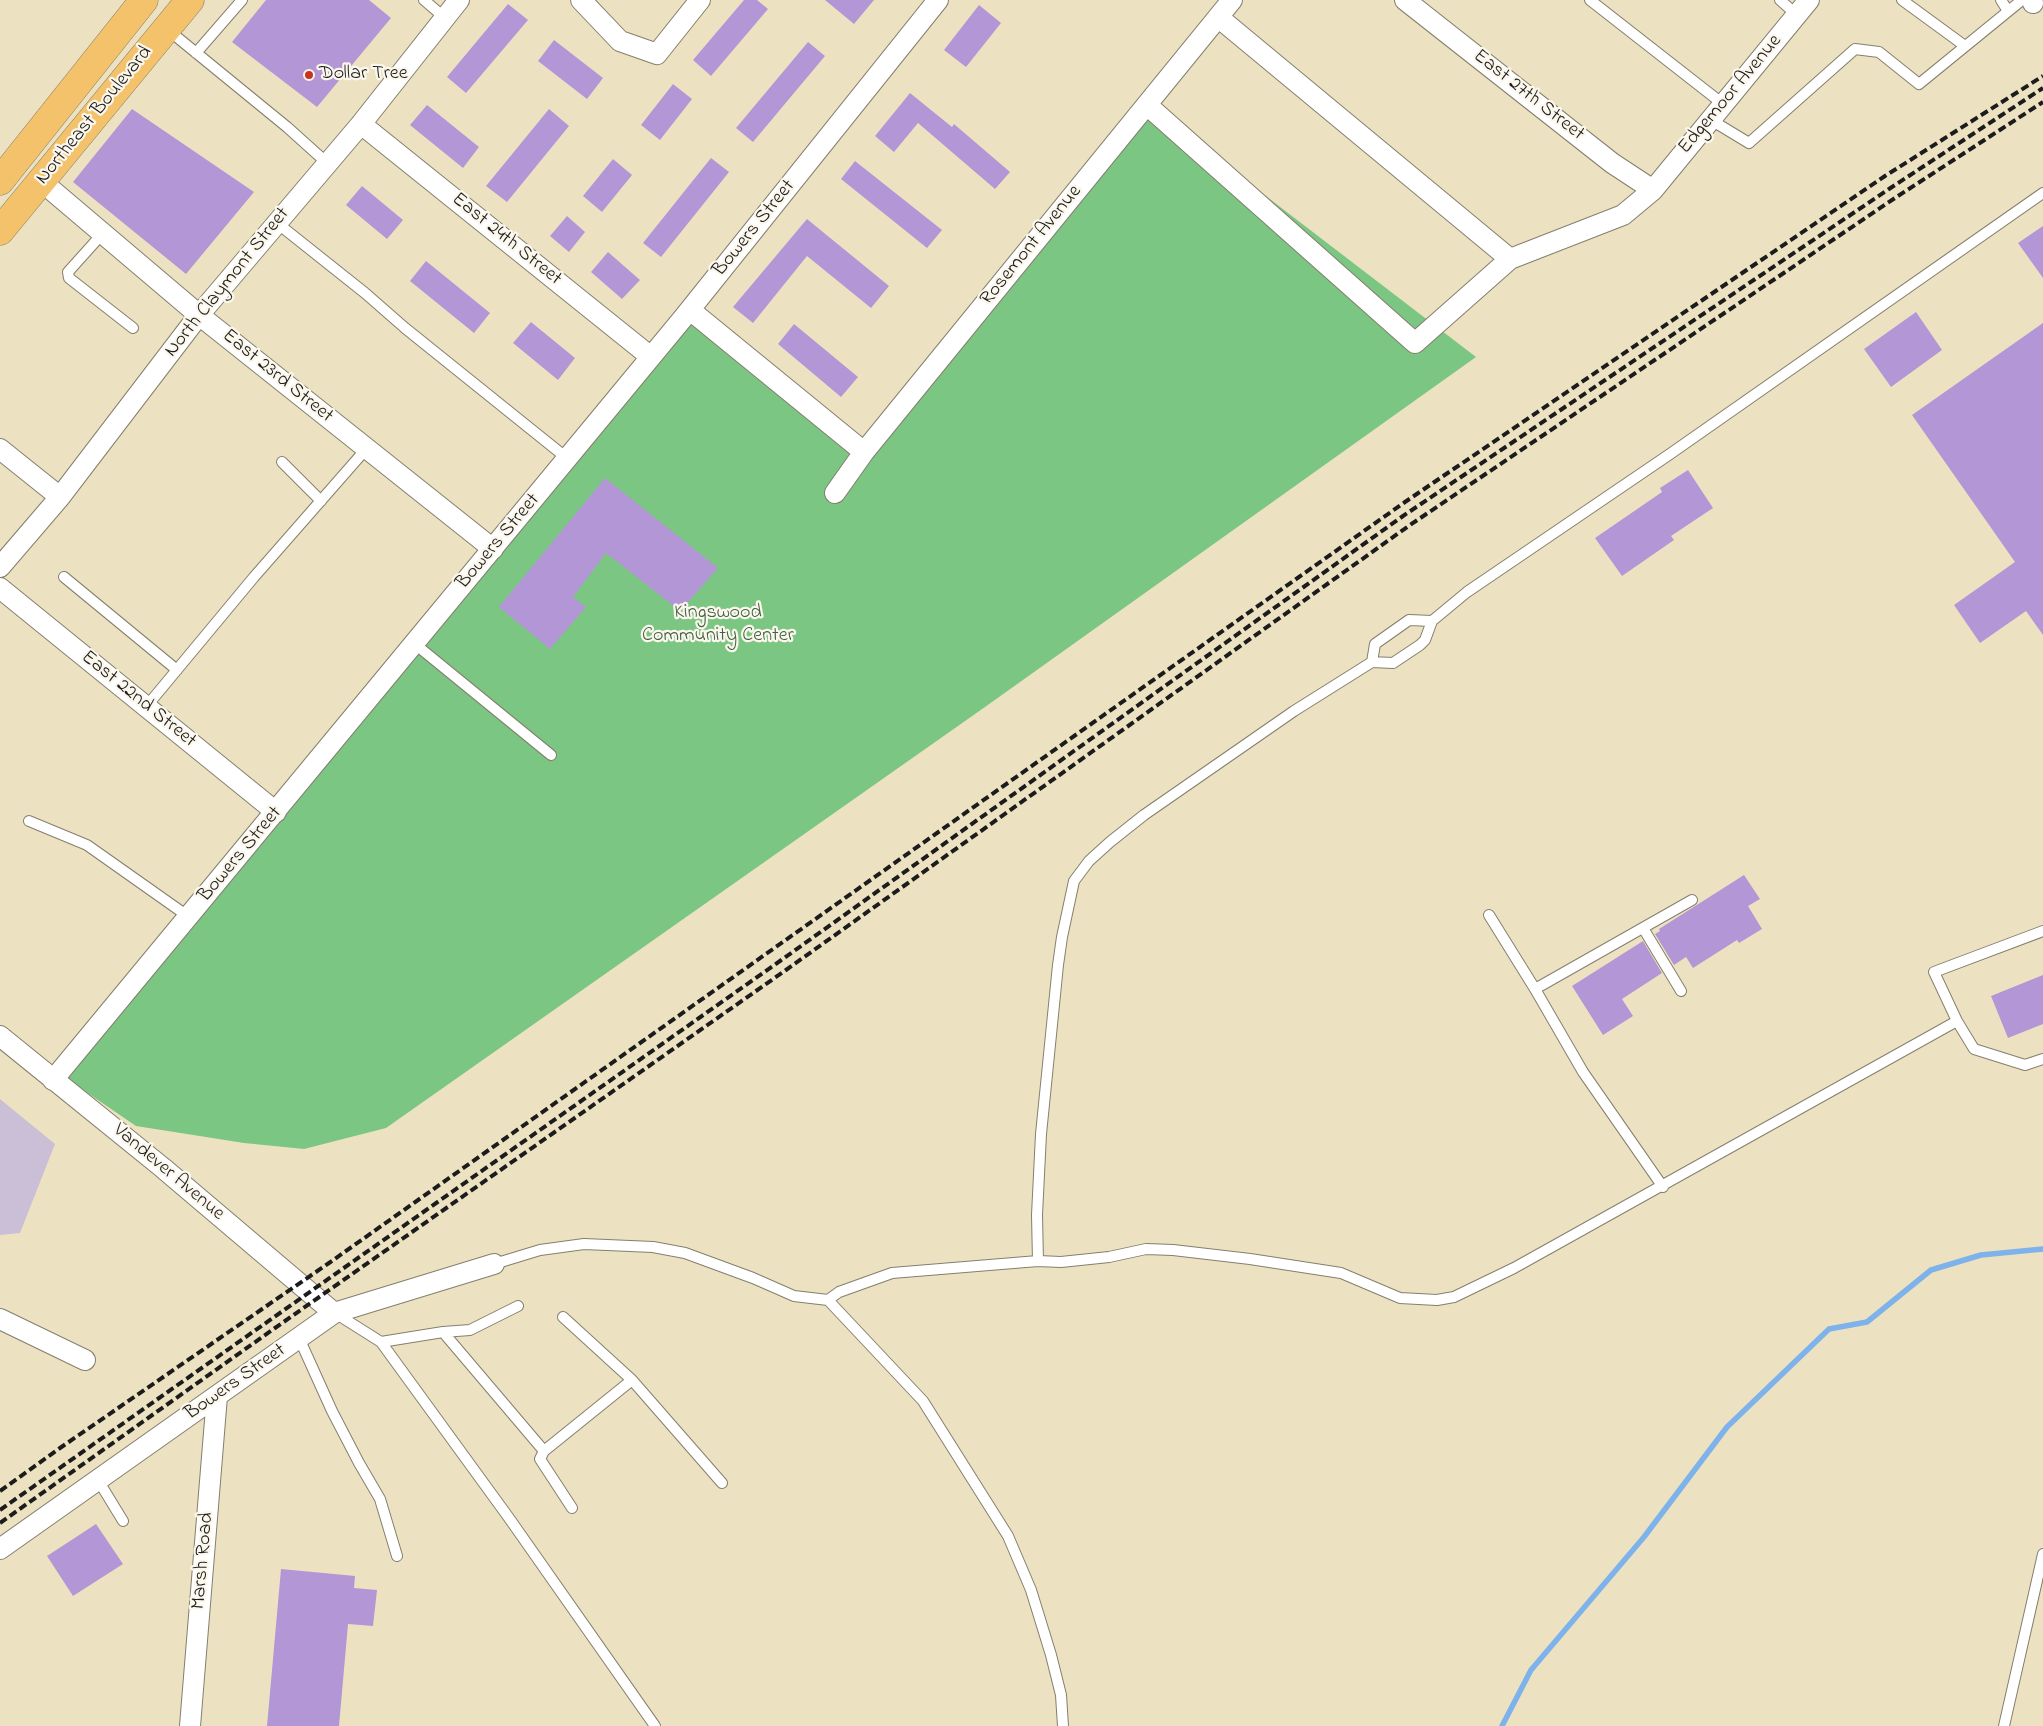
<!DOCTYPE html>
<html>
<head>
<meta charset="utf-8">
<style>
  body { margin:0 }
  canvas { display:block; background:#ece2c1 }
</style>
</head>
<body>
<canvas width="2043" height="1726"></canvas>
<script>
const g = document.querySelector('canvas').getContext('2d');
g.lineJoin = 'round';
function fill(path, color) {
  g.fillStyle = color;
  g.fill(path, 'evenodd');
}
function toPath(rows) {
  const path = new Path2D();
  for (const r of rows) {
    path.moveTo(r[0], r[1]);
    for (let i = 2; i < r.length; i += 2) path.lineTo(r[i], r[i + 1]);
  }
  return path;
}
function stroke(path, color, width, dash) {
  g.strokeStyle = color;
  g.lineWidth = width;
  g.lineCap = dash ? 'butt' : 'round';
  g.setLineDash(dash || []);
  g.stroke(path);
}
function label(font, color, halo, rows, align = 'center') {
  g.font = font + ' "Indie Flower",sans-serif';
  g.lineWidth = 4.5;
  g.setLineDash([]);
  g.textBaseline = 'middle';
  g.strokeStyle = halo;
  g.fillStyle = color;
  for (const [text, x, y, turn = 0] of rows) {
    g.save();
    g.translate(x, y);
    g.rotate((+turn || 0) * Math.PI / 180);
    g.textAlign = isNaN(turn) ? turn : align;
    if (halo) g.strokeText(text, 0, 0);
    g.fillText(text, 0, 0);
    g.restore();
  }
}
fill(toPath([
  [0,1099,55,1144,20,1233,0,1235]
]), '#cabfd6');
fill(toPath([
  [1147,105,1476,357,985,707,386,1128,304,1149,244,1143,136,1126,67,1079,684,317,860,457]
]), '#7cc683');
stroke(toPath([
  [1502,1726,1531,1670,1644,1537,1727,1427,1829,1329,1867,1322,1931,1270,1981,1255,2043,1249]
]), '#7db2eb', 5.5);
fill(toPath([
  [266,0,369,0,391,18,317,107,232,42],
  [744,0,757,0,768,9,711,76,693,60],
  [825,0,874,0,854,24],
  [508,4,528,20,466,93,447,77],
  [979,5,1001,23,966,67,944,50],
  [554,40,603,78,587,99,538,61],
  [808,42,825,56,753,142,736,128],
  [673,84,692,99,660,140,641,125],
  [910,93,952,127,954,124,1010,172,995,189,918,123,894,152,875,136],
  [427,105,479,147,463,168,410,125],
  [132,109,254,192,186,274,73,182],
  [549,109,569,126,507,202,486,186],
  [711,158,729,172,661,257,643,243],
  [613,159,632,175,602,212,583,196],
  [855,161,942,230,927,248,841,179],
  [362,186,403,220,387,239,346,205],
  [567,216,585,232,569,252,550,236],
  [807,219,889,286,871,308,807,256,753,323,733,307],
  [2043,226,2043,278,2018,243],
  [608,252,640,280,622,299,591,272],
  [426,261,490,313,474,333,410,281],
  [1916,312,1942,350,1891,387,1864,349],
  [531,322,575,358,558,380,513,343],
  [2043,323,2043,635,2026,611,1980,643,1954,605,2015,562,1912,415],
  [794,324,858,377,841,397,778,344],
  [1688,470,1713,508,1671,536,1674,540,1622,576,1595,538,1662,492,1660,488],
  [605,478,718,568,680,611,606,553,573,597,586,607,550,649,499,607],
  [1744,875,1760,899,1748,906,1762,929,1739,943,1737,940,1693,968,1686,957,1674,965,1655,934,1660,931,1659,929],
  [1643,941,1662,973,1622,999,1633,1016,1603,1035,1572,986],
  [2043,975,2043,1024,2008,1038,1991,996],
  [96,1524,123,1564,73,1596,47,1556],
  [281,1569,355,1576,354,1588,377,1590,373,1626,348,1624,339,1726,267,1726]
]), '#b396d6');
const lane = toPath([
  [424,0,445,18],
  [1590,0,1723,104],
  [1780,0,1797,15],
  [1902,0,1965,46],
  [2001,0,2008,11],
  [167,29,287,127,327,163],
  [196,53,242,0],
  [1711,120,1749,143,1855,49,1879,52,1919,84,2022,0],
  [277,223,365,293,405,328,568,459],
  [103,233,68,272,69,278,133,328],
  [282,462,321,501],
  [64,577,177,670],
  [415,644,551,755],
  [1372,662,1375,644,1409,620,1432,621],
  [146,707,254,577,367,448],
  [29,821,87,845,189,917],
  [1489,915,1535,989,1583,1072,1663,1187],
  [1643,928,1681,991],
  [2043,931,1934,972,1957,1021,1974,1049,2025,1065,2043,1059],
  [1535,989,1692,900],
  [1038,1261,1037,1215,1041,1134,1058,965,1062,937,1074,881,1089,861,1110,842,1144,815,1294,711,1372,662,1393,663,1420,645,1425,640,1432,621,1467,592,1670,454,2043,193],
  [494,1264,540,1250,584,1244,653,1247,685,1253,753,1278,794,1296,828,1300,839,1292,892,1273,1038,1261,1061,1262,1109,1257,1146,1249,1173,1250,1250,1259,1341,1273,1400,1298,1437,1300,1454,1297,1514,1268,1957,1021],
  [828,1300,923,1401,1008,1536,1031,1590,1051,1655,1061,1695,1063,1726],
  [335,1313,381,1342,509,1518,655,1726],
  [563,1317,632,1380],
  [443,1332,470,1330,518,1306],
  [299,1338,332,1411,359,1463,380,1499,397,1556],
  [381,1342,443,1332,544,1451,540,1459,572,1508],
  [544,1451,632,1380,722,1483],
  [98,1480,123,1521],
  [2004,1726,2043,1554]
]);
const street = toPath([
  [581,0,620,41,657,54,700,0],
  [1405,0,1612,163,1653,190],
  [2032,0,2033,3],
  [1218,17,1510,259],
  [1147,105,1415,343,1510,259,1623,215,1653,190,1809,0],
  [361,124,651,357],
  [41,181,199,315,493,549],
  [690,310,864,452],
  [0,449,60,497],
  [835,493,864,452,1232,0],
  [0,567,60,497,199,315,361,124,459,0],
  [0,588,276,812],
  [0,1036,163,1168,334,1313],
  [53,1080,684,317,938,0],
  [0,1319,85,1360],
  [0,1549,334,1313,494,1264],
  [190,1726,217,1396]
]);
const primary = toPath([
  [0,181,144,0],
  [0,231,190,0]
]);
stroke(lane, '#847f6e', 12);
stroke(street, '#847f6e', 22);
stroke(primary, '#847f6e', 29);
stroke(lane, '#fff', 10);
stroke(street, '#fff', 20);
stroke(primary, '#f3c26a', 28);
stroke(toPath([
  [0,1491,60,1448,329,1263,1405,502,1885,176,2043,76],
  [0,1510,780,961,1403,516,1889,189,2043,88],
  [0,1523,275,1328,786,970,1410,525,1895,198,2043,102]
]), '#1c1c1c', 4, [8, 4]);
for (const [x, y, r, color] of [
  [309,75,5,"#c8321e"]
]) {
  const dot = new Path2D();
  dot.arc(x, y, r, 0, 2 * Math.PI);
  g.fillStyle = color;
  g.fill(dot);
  stroke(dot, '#fbf7ec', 2);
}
label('20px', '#1c1c1c', '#fbf7ec', [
  ["Dollar Tree",319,75]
], 'left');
label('20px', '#1c1c1c', '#fbf7ec', [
  ["Edgemoor Avenue",1731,95,-50],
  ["East 27th Street",1528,96,38],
  ["Northeast Boulevard",95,116,-51],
  ["Bowers Street",755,229,-51],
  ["East 24th Street",506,240,39],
  ["Rosemont Avenue",1032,246,-51],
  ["North Claymont Street",228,283,-51],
  ["East 23rd Street",277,377,39],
  ["Bowers Street",499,542,-50],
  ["East 22nd Street",138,700,39],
  ["Bowers Street",241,855,-50],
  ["Vandever Avenue",168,1173,40],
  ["Bowers Street",236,1383,-35],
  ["Marsh Road",204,1561,-85]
]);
label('20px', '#426045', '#fbf7ec', [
  ["Kingswood",718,614],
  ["Community Center",718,637]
]);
</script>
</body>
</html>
